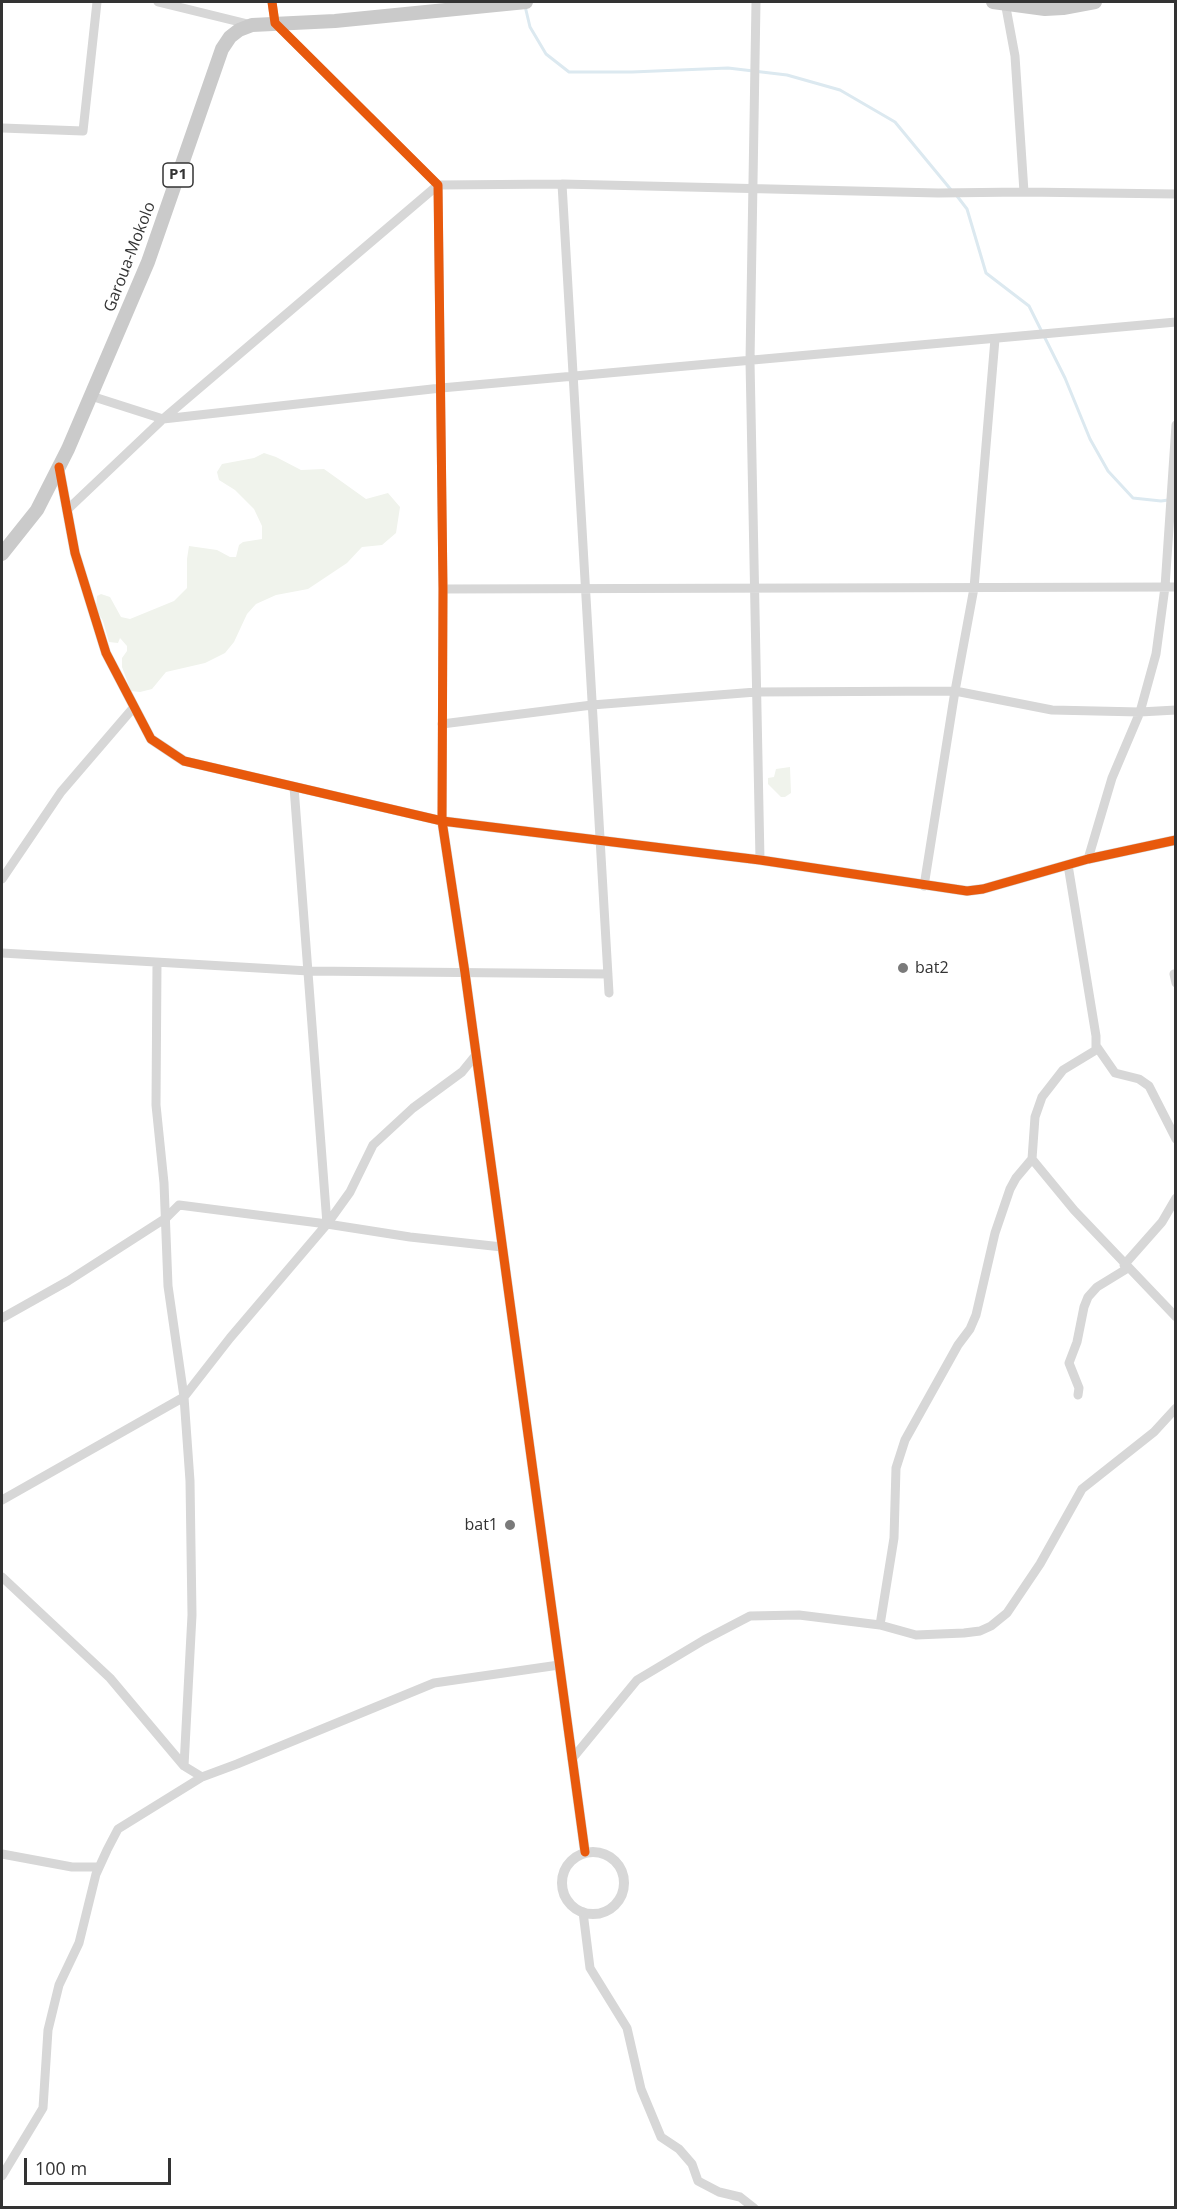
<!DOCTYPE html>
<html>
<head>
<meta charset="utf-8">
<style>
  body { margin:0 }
  #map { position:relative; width:1177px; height:2209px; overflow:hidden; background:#fff; font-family:"Open Sans",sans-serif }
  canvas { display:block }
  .frame { position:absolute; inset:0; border:3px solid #333; pointer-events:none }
  .scale { position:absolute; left:24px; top:2158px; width:147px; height:27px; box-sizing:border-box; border:3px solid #333; border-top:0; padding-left:8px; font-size:18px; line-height:21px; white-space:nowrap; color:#333; -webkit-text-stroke:4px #fff; paint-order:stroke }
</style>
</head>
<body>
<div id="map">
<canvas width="1177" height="2209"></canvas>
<div class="frame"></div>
<div class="scale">100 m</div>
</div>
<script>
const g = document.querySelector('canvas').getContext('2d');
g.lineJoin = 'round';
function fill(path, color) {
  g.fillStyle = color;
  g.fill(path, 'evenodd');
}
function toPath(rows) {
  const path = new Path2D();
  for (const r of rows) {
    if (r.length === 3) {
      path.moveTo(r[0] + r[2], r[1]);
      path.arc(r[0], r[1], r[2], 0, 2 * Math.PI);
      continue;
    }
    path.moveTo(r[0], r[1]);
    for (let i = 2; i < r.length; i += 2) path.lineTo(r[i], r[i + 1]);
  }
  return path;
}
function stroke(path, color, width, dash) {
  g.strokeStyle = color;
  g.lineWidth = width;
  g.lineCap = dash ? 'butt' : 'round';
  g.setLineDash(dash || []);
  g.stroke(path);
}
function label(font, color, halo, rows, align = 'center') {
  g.font = font + ' "Open Sans",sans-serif';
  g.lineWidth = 6;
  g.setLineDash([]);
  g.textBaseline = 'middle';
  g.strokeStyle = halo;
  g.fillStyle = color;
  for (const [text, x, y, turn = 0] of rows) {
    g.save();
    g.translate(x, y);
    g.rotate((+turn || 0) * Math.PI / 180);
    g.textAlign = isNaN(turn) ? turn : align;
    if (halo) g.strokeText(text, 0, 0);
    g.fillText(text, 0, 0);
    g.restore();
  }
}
fill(toPath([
  [264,453,276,457,301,470,324,469,366,499,388,493,400,507,396,533,382,545,362,547,347,563,308,589,276,595,256,604,247,614,234,642,225,653,205,663,166,672,152,689,140,692,131,691,122,667,122,658,127,651,127,646,120,638,118,643,109,642,103,621,96,609,97,596,101,594,110,597,121,617,130,619,174,601,187,588,187,559,189,546,217,550,230,557,236,557,239,545,243,542,262,539,262,526,254,509,235,490,219,480,217,472,222,464,254,458],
  [790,767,791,793,785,797,781,797,768,784,768,778,774,777,776,769]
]), '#f0f3ec');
stroke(toPath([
  [525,6,530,27,546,54,569,72,632,72,728,68,787,75,840,90,895,122,952,191],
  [957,196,967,209,986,273,1029,306,1065,378,1090,439,1108,471,1133,498,1161,501,1176,499]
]), '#dce9f0', 3);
stroke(toPath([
  [158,2,252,25],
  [272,2,275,23,438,185,443,589,442,821],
  [756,2,750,361,760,860],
  [1005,2,1015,56,1024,192],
  [2,128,83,131,97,2],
  [562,184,609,993],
  [91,396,163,419,441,388,1176,322],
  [67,510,163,419,438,185,562,184,938,193,1024,192,1176,194],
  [443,589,1176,587],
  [442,724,592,705,756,692,955,691,1052,710,1140,712,1176,710],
  [294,787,327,1224],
  [1088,859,1112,778,1140,712,1156,654,1165,587,1176,425],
  [2,879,61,792,134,707],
  [924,886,955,691,974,588,995,339],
  [2,953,309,971,608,974],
  [157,963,156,1105,164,1183,168,1286,184,1397,190,1481,192,1615,184,1766],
  [1174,974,1176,983],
  [1097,1047,1115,1073,1139,1079,1149,1086,1176,1139],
  [1032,1159,1074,1210,1176,1317],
  [1124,1265,1162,1222,1176,1198],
  [2,1318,68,1281,166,1218,179,1205,327,1224,410,1237,502,1247],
  [1078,1395,1079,1388,1069,1363,1077,1342,1084,1307,1088,1297,1097,1287,1128,1268],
  [2,1500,184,1397,230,1338,327,1224,350,1192,373,1145,413,1108,462,1072,475,1056],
  [2,1577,110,1678,184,1766,202,1777,237,1764,434,1683,559,1665],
  [880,1625,894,1538,896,1468,905,1440,958,1345,970,1329,976,1315,995,1233,1010,1189,1016,1178,1032,1159,1035,1117,1042,1097,1063,1070,1096,1050,1096,1036,1068,865],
  [572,1759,637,1680,704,1640,750,1616,799,1615,880,1625,916,1635,964,1633,980,1631,991,1626,1007,1613,1040,1564,1082,1489,1154,1432,1176,1408],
  [2,1854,72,1867,99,1867],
  [583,1912,590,1968,627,2028,641,2089,661,2137,679,2149,692,2164,698,2181,719,2192,740,2197,754,2208],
  [2,2176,43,2108,48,2030,59,1985,79,1943,96,1874,107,1850,118,1829,202,1777]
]), '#d7d7d7', 9);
stroke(toPath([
  [59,467,75,553,106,653,151,739,184,761,442,821,465,973,585,1852],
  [442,821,760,860,967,891,983,889,1088,859,1176,840],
  [593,1883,31]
]), '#d7d7d7', 10);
stroke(toPath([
  [993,2,1045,9,1063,8,1095,2],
  [2,554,37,510,68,449,148,262,222,49,230,37,239,30,252,25,335,21,526,2]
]), '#cacaca', 14);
stroke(toPath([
  [272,2,275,23,438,185,443,589,442,821,760,860,967,891,983,889,1088,859,1176,840],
  [59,467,75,553,106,653,151,739,184,761,442,821,465,973,585,1852]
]), '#e8590c', 9);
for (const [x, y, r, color] of [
  [903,968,6,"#7a7a7a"],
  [510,1525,6,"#7a7a7a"]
]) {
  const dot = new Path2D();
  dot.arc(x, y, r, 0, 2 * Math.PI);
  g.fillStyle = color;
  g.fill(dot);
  stroke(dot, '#fff', 2);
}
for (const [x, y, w] of [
  [178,175,30]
]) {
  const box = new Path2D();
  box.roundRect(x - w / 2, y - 12, w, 24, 4.5);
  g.fillStyle = '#fff';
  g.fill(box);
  stroke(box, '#333', 1.5);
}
label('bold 15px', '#333', null, [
  ["P1",178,175]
]);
label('16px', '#333', '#fff', [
  ["Garoua-Mokolo",130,257,-69]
]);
label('16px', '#333', '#fff', [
  ["bat2",915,968],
  ["bat1",498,1525,"right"]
], 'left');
</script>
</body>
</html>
